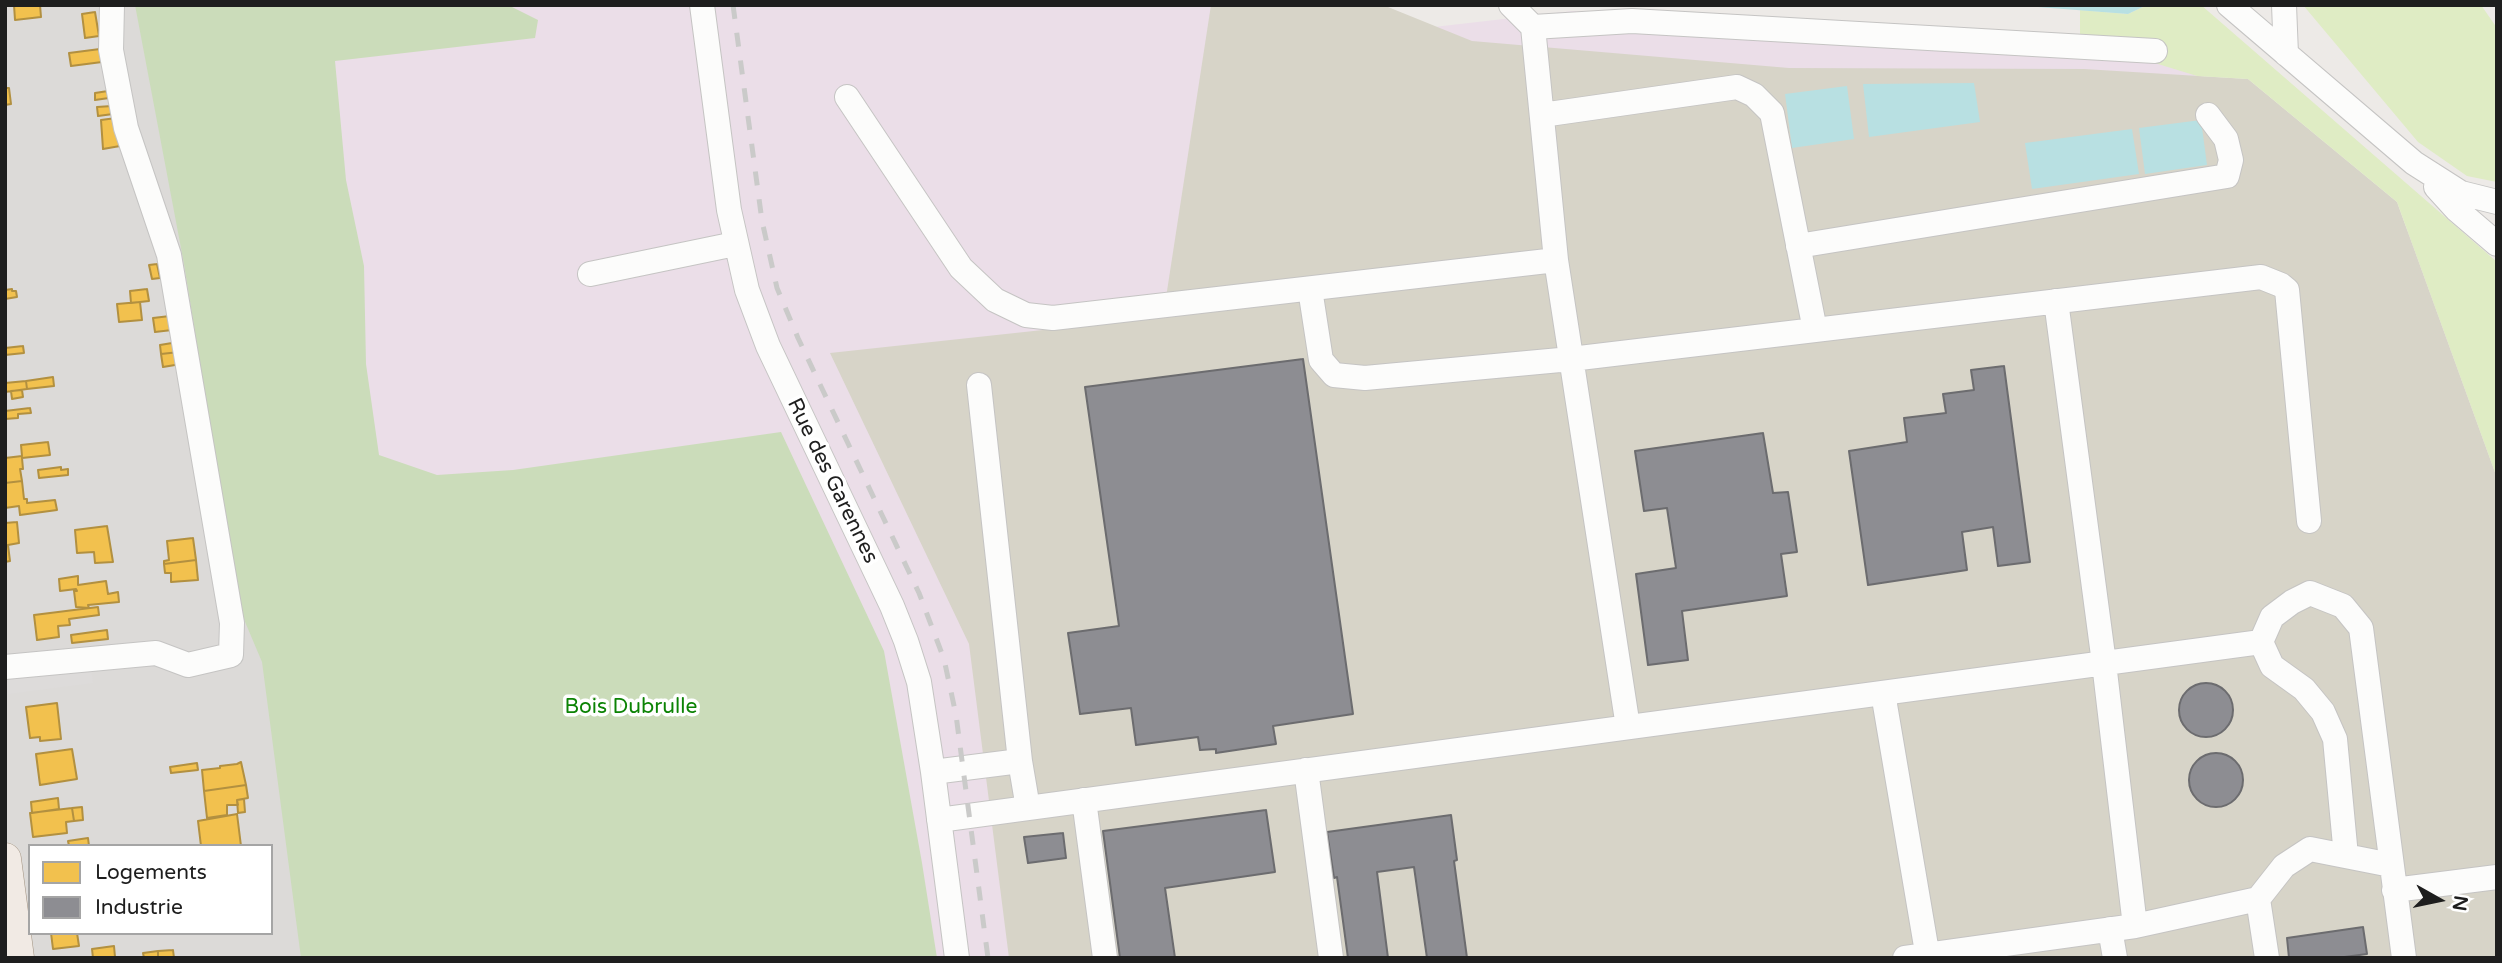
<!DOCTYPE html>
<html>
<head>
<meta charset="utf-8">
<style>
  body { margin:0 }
  #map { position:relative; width:2502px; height:963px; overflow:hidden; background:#edeae7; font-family:"Varela Round",sans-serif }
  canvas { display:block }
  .frame { position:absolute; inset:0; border:7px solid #1e1e1e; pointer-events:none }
  .legend { position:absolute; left:28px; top:844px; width:245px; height:91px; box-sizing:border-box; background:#fff; border:2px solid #a5a5a5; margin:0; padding:9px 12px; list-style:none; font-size:21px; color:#1e1e1e }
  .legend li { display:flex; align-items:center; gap:14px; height:35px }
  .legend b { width:35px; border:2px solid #a5a5a5 }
  .north { position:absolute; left:2404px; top:865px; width:70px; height:70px; -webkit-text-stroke:5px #fff; paint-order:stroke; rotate:99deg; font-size:19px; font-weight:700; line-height:28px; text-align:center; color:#1e1e1e }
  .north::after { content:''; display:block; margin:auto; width:24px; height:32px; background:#1e1e1e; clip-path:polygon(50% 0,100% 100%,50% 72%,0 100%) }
</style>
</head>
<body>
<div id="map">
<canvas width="2502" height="963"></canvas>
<div class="frame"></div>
<ul class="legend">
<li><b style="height:19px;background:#f2c14e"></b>Logements</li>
<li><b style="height:19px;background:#8d8d92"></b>Industrie</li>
</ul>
<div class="north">N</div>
</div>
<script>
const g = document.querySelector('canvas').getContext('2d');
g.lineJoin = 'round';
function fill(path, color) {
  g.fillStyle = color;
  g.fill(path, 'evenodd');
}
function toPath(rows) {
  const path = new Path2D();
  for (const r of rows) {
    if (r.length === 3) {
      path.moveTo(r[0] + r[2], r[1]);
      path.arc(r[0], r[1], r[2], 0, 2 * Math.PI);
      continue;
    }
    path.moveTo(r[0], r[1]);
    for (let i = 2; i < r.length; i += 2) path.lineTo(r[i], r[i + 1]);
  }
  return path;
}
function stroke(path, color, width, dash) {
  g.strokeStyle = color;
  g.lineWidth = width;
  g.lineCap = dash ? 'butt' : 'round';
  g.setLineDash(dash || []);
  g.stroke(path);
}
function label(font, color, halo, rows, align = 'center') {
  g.font = font + ' "Varela Round",sans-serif';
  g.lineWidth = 7;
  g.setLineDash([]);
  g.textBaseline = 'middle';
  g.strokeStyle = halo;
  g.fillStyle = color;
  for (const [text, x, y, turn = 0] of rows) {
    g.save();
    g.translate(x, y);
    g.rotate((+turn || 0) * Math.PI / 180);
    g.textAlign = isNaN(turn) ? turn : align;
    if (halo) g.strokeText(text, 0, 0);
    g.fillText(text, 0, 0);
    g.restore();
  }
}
fill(toPath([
  [5,5,179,5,305,958,5,958],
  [30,846,271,846,271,933,30,933]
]), '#dcdad8');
fill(toPath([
  [179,5,1383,5,1434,27,1573,11,1908,37,2080,40,2197,75,2306,129,2446,270,2497,402,2497,958,305,958]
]), '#ebdee8');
fill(toPath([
  [1211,5,1383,5,1472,41,1789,68,2084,69,2248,79,2397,202,2497,478,2497,958,1009,958,969,644,830,353,1163,317]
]), '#d7d4c8');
fill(toPath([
  [2147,5,2201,5,2497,262,2497,478,2397,202,2248,79,2197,76,2080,40,2080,10,2128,14],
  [2303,5,2481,5,2497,28,2497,182,2467,176,2418,142]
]), '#dfecc4');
fill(toPath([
  [135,5,508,5,538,20,535,38,335,61,346,180,364,266,366,364,379,455,437,475,513,470,781,432,884,651,922,863,937,958,301,958,262,662,240,610,184,264]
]), '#cbdcba');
fill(toPath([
  [88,647,93,683,8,694,5,673]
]), '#dddbda');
fill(toPath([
  [2012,5,2147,5,2128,14],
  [1974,83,1980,122,1869,137,1863,84],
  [1847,86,1854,139,1792,148,1785,94],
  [2201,120,2207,165,2145,174,2139,128],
  [2132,129,2139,174,2032,189,2025,143]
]), '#b8e0e2');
const homes = toPath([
  [14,5,40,5,41,17,15,20,14,5],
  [95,12,99,36,85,38,82,14,95,12],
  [100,49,102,62,71,66,69,53,100,49],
  [5,88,9,88,11,104,5,105,5,88],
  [108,91,109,98,95,100,95,93,108,91],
  [112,106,113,114,98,116,97,107,112,106],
  [116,118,120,146,103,149,101,120,116,118],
  [157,264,160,278,152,279,149,265,157,264],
  [12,289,12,291,16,291,17,297,5,299,5,290,12,289],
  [147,289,149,301,131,303,130,291,147,289],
  [140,302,142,320,119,322,117,304,140,302],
  [170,316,172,330,155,332,153,318,170,316],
  [178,342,179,352,161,354,160,345,178,342],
  [23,346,24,353,5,355,5,348,23,346],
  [179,352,181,364,163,367,161,354,179,352],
  [53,377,54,386,27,389,26,381,53,377],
  [26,381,27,389,5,392,5,383,26,381],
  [22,390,23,397,12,399,11,391,22,390],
  [30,408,31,413,18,414,18,418,5,419,5,411,30,408],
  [48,442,50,455,22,458,23,469,20,469,22,481,5,483,5,458,22,456,21,445,48,442],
  [61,467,61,470,68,469,68,475,39,478,38,470,61,467],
  [22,481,24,499,27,499,27,503,55,500,57,510,20,515,19,506,5,508,5,483,22,481],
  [17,522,19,543,8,545,10,561,5,562,5,523,17,522],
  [107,526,113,562,95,563,94,552,77,553,75,530,107,526],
  [193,538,196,560,164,564,164,561,169,560,167,541,193,538],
  [196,560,198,580,171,582,171,573,165,573,164,564,196,560],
  [78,576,78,585,106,581,108,594,118,592,119,602,88,605,89,608,76,607,74,591,77,591,76,589,60,591,59,579,78,576],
  [98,607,99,615,69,619,70,625,58,626,59,637,37,640,34,615,98,607],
  [107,630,108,639,72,643,71,635,107,630],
  [57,703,61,739,40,741,40,737,30,738,26,707,57,703],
  [72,749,77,779,40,785,36,754,72,749],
  [241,762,246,785,204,791,202,770,220,768,220,766,237,764,241,762],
  [197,763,198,770,171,773,170,767,197,763],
  [246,785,248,798,237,800,238,805,227,805,227,815,207,818,204,791,246,785],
  [58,798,59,809,32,813,31,802,58,798],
  [244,799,245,812,238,813,237,800,244,799],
  [82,807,83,820,74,821,72,808,82,807],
  [72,808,74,821,66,822,67,833,33,837,30,813,72,808],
  [237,814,241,846,201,846,198,821,237,814],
  [88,838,89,846,69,846,68,841,88,838],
  [51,933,77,933,79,946,53,949,51,933],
  [114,946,115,957,93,958,92,949,114,946],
  [173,950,174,958,158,958,158,951,173,950],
  [158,951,158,958,144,958,143,953,158,951]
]);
fill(homes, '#f2c14e');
stroke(homes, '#b29040', 2);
const industry = toPath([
  [1303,359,1353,714,1273,726,1276,744,1216,753,1216,749,1200,750,1198,737,1136,745,1131,708,1080,714,1068,633,1119,626,1085,387,1303,359],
  [2004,366,2030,562,1998,566,1993,527,1962,532,1967,570,1868,585,1849,451,1907,442,1904,418,1946,413,1943,394,1974,390,1971,370,2004,366],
  [1763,433,1773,493,1788,492,1797,552,1781,554,1787,596,1682,611,1688,660,1648,665,1636,574,1676,568,1667,508,1644,511,1635,451,1763,433],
  [2206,710,27],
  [2216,780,27],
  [1266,810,1275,872,1165,888,1175,958,1120,958,1103,831,1266,810],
  [1451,815,1457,860,1454,861,1467,958,1427,958,1414,867,1377,872,1388,958,1348,958,1337,877,1334,878,1327,832,1451,815],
  [1063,833,1066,858,1028,863,1024,837,1063,833],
  [2363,927,2367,954,2337,958,2289,958,2287,938,2363,927]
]);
fill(industry, '#8d8d92');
stroke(industry, '#6c6c6f', 2);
const minor = toPath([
  [702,5,729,210,747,290,768,346,892,606,906,641,919,682,933,772,957,958],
  [1511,5,1533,27],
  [2229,5,2414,163,2461,193,2497,202],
  [2284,5,2286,54],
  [847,97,961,268,995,300,1026,315,1053,318,1556,260,1533,27,1632,21,2155,51],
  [1542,115,1737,87,1754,95,1772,113,1815,330],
  [2436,187,2456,209,2497,244],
  [1798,246,2227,176,2231,160,2226,139,2208,115],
  [1556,260,1628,727],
  [590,274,735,244],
  [1310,289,1321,360,1334,375,1365,378,1571,359,2261,277,2281,285,2287,290,2309,521],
  [2056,301,2104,663,2135,926],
  [979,385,1020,761],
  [2261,642,2272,666,2304,689,2323,712,2335,739,2346,856],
  [5,667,156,653,188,665,231,655,232,623,169,255,126,128,111,50,112,5],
  [1883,693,1928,958],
  [1306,770,1331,958],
  [933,772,1020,761,1028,808],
  [1084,800,1105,958],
  [939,820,2261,642,2272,617,2292,602,2310,593,2343,606,2361,628,2404,958],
  [2394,890,2497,877],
  [2258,899,2267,958],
  [2110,929,2115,958],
  [1905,958,2135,926,2258,899,2284,866,2310,849,2391,865]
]);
const major = toPath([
  [5,859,18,958]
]);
stroke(minor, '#c5c4c3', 26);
stroke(major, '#a39483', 33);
stroke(minor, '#fcfcfb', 24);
stroke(major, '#f1eae4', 32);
stroke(toPath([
  [733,5,762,221,777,288,798,338,919,593,944,659,956,715,988,958]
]), '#cacac9', 5, [14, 14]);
label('21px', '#1e1e1e', '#fff', [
  ["Rue des Garennes",832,481,64]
]);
label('21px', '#0c8305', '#fff', [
  ["Bois Dubrulle",631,707]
]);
</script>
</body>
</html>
